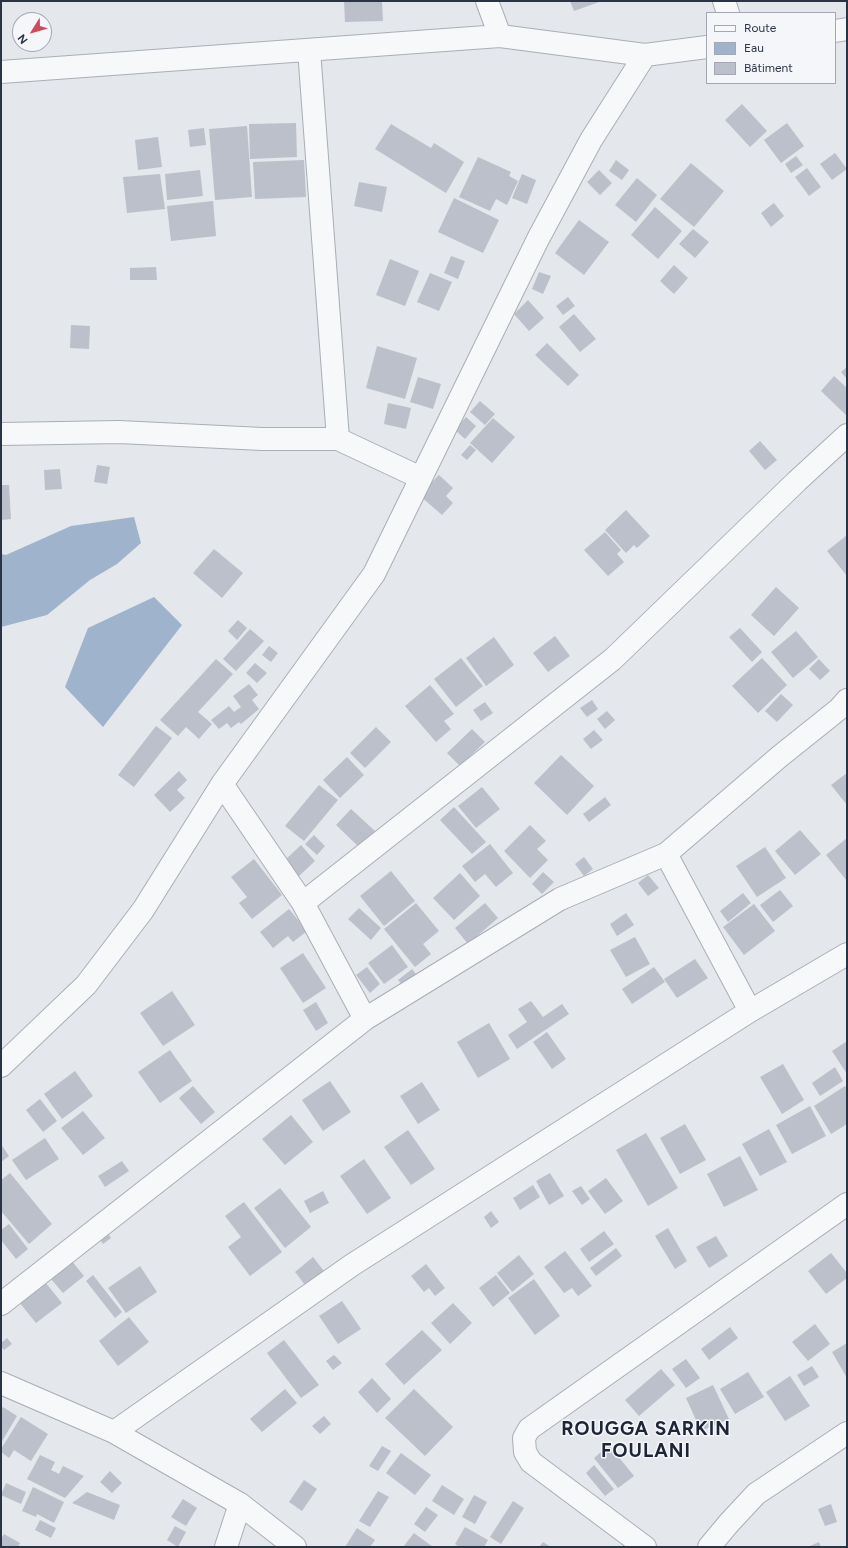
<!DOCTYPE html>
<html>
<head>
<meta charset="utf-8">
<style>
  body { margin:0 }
  #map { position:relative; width:848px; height:1548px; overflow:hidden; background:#e4e7ec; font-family:Figtree,sans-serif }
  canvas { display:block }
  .frame { position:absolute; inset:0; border:2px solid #2b3445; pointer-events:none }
  .legend { position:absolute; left:706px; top:12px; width:130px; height:72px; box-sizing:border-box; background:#f4f6f9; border:1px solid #a4a8b1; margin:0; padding:5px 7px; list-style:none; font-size:12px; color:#2b3445 }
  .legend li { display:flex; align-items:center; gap:8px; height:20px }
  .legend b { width:20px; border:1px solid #a4a8b1 }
  .north { position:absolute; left:12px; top:12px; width:40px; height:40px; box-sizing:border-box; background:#f4f6f9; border:1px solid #a4a8b1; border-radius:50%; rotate:233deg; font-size:11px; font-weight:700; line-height:16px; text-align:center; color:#2b3445 }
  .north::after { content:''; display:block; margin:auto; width:14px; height:18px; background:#d1495b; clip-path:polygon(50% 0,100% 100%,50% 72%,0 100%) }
</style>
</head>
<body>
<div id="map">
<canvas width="848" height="1548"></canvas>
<div class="frame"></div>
<ul class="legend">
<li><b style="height:5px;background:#f7f8fa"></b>Route</li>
<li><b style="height:11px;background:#9fb4cc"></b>Eau</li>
<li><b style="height:11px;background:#bbc0ca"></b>Bâtiment</li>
</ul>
<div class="north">N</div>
</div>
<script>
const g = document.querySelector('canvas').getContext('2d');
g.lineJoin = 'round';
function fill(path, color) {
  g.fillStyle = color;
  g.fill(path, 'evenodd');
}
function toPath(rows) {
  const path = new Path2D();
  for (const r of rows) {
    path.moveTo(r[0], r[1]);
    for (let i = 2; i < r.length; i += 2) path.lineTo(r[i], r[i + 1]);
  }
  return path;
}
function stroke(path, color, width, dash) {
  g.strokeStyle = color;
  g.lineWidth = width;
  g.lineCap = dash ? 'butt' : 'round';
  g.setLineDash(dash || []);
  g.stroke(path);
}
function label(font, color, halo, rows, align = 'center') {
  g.font = font + ' Figtree,sans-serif';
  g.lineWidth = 3;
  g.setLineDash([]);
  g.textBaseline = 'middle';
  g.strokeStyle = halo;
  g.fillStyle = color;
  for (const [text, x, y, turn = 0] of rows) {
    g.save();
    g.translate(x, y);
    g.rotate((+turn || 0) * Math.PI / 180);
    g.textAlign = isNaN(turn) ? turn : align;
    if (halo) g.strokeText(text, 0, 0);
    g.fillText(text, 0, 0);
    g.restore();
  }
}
fill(toPath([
  [134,517,141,543,117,564,90,580,47,615,1,627,1,554,6,555,71,526],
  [154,597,182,625,103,727,65,687,88,628]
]), '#9fb4cc');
fill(toPath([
  [344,1,382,1,383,21,345,22],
  [570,1,602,1,574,11],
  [742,104,767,131,750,147,725,120],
  [296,123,297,157,250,159,249,124],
  [787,123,804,146,781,163,764,140],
  [391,124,431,148,434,143,464,162,446,193,375,149],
  [247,126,252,197,215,200,209,129],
  [204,128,206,145,190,147,188,130],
  [158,137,162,167,138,170,135,140],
  [835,153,847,169,832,180,820,164],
  [796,156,803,165,791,173,785,164],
  [478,157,511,172,509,176,518,181,507,205,496,199,490,211,459,197],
  [304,160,306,197,255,199,253,162],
  [616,160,629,170,622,180,609,171],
  [691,163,724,191,694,227,660,199],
  [807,168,821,187,809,196,795,177],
  [200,170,203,196,167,200,165,174],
  [599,170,612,183,600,195,587,182],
  [160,174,165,209,127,213,123,177],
  [522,174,536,180,527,204,512,198],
  [637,178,657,195,636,222,615,205],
  [359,182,387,187,382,212,354,206],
  [454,198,499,220,483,253,438,232],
  [213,201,216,236,171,241,167,206],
  [774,203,784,216,771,227,761,213],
  [655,207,682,231,658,259,631,235],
  [579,220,609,242,584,275,555,253],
  [693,229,709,242,695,258,679,244],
  [451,256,465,261,458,279,444,273],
  [390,259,419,271,405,306,376,295],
  [674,265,688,278,674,294,660,281],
  [156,267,157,280,130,280,130,268],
  [539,272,551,276,543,294,532,289],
  [430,273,452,282,439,311,417,302],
  [568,297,575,306,563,315,556,306],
  [528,300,544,318,529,331,514,314],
  [574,314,596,339,580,352,559,327],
  [71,325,90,326,89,349,70,348],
  [547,343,579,375,568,386,535,355],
  [377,346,417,358,405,399,366,388],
  [847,367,847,379,841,372],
  [834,376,847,388,846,415,821,391],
  [418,377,441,384,433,409,410,402],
  [480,401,495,414,485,425,470,412],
  [388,403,411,408,406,429,384,424],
  [466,417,476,426,465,439,455,430],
  [493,418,515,437,492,463,470,443],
  [760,441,777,460,765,470,749,451],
  [470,445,476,450,467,460,461,455],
  [97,465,110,467,107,484,94,482],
  [60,469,62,489,45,490,44,470],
  [439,475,453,488,446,496,453,503,442,515,419,495],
  [1,485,9,485,11,519,1,520],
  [626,510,650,536,637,548,634,545,626,553,605,530],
  [605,532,621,550,617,554,624,562,608,576,584,550],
  [847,535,847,576,827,551],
  [214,549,243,573,222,598,193,573],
  [776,587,799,608,774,636,751,615],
  [238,620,247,628,237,640,228,631],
  [740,628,762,652,752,662,729,637],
  [250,629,264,641,236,671,223,659],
  [796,631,818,657,793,678,771,652],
  [555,636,570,656,548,672,533,653],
  [494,637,514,665,486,686,466,658],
  [269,646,278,653,271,662,262,655],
  [461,658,483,686,456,707,434,679],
  [762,658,787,685,758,713,732,686],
  [216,659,233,674,198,712,212,724,199,739,186,727,178,736,160,720],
  [819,659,830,671,820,680,809,669],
  [255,663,267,673,257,683,246,673],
  [249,684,258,695,252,700,259,709,241,724,239,722,231,728,227,723,219,729,211,720,229,706,234,712,241,707,233,696],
  [430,685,454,714,444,721,451,729,436,742,405,706],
  [781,694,793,705,777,722,765,711],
  [592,700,598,709,587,717,580,708],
  [485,702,493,713,481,721,473,710],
  [607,711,615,720,605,729,597,719],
  [156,726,172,738,134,787,118,775],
  [376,727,391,742,365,768,350,753],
  [472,729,485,742,460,766,447,753],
  [594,730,603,740,591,749,583,739],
  [561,755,594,786,567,815,534,783],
  [347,757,364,775,340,798,323,780],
  [179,771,187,780,177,790,185,798,170,812,154,795],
  [847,773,847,805,831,785],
  [319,785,338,800,304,841,285,826],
  [482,787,500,809,476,828,458,806],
  [605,797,611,805,589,822,583,814],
  [454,807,486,842,472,854,440,820],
  [351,809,375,831,359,847,336,825],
  [530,825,546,841,537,849,548,860,530,878,504,851],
  [800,830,821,854,795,875,775,851],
  [314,835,325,846,317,855,305,844],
  [847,838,847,881,826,855],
  [490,844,513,873,496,887,485,874,475,882,462,866],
  [301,845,315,861,298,877,284,861],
  [765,847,786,878,757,897,736,866],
  [584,857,593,869,584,876,575,864],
  [254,859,282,895,252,919,239,903,247,897,231,877],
  [391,871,415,901,384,926,360,896],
  [543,872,554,882,542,894,532,884],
  [460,873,480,896,454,920,433,898],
  [648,875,659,888,648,896,638,883],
  [780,890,793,906,773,922,760,905],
  [743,893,751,903,728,922,720,911],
  [416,903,439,931,423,944,431,954,415,967,384,929],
  [485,903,498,918,468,944,455,928],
  [754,904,775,931,744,955,723,927],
  [359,908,381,928,371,940,348,919],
  [289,909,307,931,293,942,288,936,273,948,260,932],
  [626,913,634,925,617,936,610,924],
  [635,937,650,964,626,977,610,950],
  [392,945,408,967,384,984,368,963],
  [303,953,326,988,303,1003,280,968],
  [695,959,708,978,677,998,664,979],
  [367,967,380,984,370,993,356,975],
  [654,967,665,982,632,1004,622,989],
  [412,969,419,978,405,988,398,980],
  [172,991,195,1025,163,1046,140,1013],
  [531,1001,543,1017,562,1004,569,1014,517,1049,508,1035,527,1022,518,1009],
  [316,1002,328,1023,316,1031,303,1010],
  [489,1023,510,1059,478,1078,457,1042],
  [547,1032,566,1059,552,1069,533,1042],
  [847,1041,847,1074,832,1051],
  [170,1050,192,1081,160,1103,138,1072],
  [783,1064,804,1100,782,1114,760,1077],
  [835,1067,843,1081,820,1096,812,1083],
  [75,1071,93,1096,62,1119,44,1094],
  [330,1081,351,1112,323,1131,302,1100],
  [422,1082,440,1110,418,1124,400,1096],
  [193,1086,215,1112,201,1124,179,1098],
  [845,1086,847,1089,847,1124,831,1134,814,1106],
  [40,1099,57,1121,43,1132,26,1110],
  [810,1106,826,1136,792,1154,776,1125],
  [83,1111,105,1138,83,1155,61,1128],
  [291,1115,313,1142,285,1165,262,1139],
  [685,1124,706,1160,680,1174,660,1138],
  [769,1129,787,1162,760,1176,742,1144],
  [408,1130,435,1169,411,1185,384,1147],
  [646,1133,678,1188,648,1206,616,1150],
  [45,1138,59,1159,26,1180,12,1160],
  [1,1144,9,1156,1,1162],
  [740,1156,758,1190,724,1207,707,1174],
  [364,1159,391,1198,367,1214,340,1176],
  [122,1161,129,1171,105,1187,98,1176],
  [10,1173,52,1224,29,1244,1,1211,1,1180],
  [550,1173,564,1196,549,1205,536,1181],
  [606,1178,623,1201,605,1214,588,1191],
  [533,1185,540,1197,520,1210,513,1198],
  [581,1186,590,1199,582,1205,572,1191],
  [280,1188,311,1227,285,1248,254,1208],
  [323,1191,329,1203,310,1213,304,1201],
  [244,1202,282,1252,250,1276,228,1247,241,1237,225,1216],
  [491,1211,499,1222,491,1228,484,1217],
  [9,1224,28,1249,16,1259,1,1240,1,1230],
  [103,1226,111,1238,103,1244,95,1231],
  [668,1228,687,1261,675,1269,655,1236],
  [604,1231,614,1244,589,1262,580,1249],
  [716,1236,728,1256,709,1268,696,1247],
  [616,1248,622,1256,596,1276,590,1268],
  [565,1251,592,1286,578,1296,572,1288,564,1293,544,1267],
  [831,1253,847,1273,847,1278,826,1294,808,1271],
  [66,1254,84,1276,63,1293,45,1272],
  [519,1255,534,1274,512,1292,497,1273],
  [313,1257,327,1275,309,1290,295,1272],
  [426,1264,445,1288,435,1296,429,1288,424,1292,411,1276],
  [140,1266,157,1292,126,1313,108,1288],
  [93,1275,122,1312,115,1318,86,1281],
  [496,1275,510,1293,493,1307,479,1288],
  [41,1277,62,1303,36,1323,15,1297],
  [534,1279,560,1316,535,1335,508,1298],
  [342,1301,361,1329,338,1344,319,1316],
  [453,1303,472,1323,450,1344,431,1323],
  [129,1317,149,1342,118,1366,99,1341],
  [815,1324,830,1344,808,1361,792,1342],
  [730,1327,738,1338,709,1360,701,1349],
  [422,1330,442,1350,404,1385,385,1364],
  [7,1338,12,1344,4,1350,1,1346,1,1343],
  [284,1340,319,1385,301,1398,267,1353],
  [847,1343,847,1378,832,1352],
  [334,1355,342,1363,333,1370,326,1361],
  [686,1359,700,1378,686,1388,672,1369],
  [812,1366,819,1377,804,1386,797,1375],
  [661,1369,675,1385,639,1416,625,1400],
  [748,1372,764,1397,735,1414,720,1389],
  [790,1376,810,1406,785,1421,766,1392],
  [372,1378,391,1399,377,1413,358,1392],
  [713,1385,729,1419,701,1431,686,1398],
  [285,1389,297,1403,262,1432,250,1419],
  [414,1389,453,1427,425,1456,385,1418],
  [3,1407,17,1416,1,1443,1,1409],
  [324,1416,331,1424,320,1434,312,1426],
  [21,1417,48,1434,31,1461,14,1450,9,1458,1,1452,1,1449],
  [609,1445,634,1476,618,1488,594,1458],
  [382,1446,391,1451,378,1471,369,1466],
  [401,1453,431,1475,415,1495,386,1473],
  [40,1455,55,1462,51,1470,59,1474,63,1466,84,1476,65,1498,27,1479],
  [594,1465,614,1489,605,1496,586,1473],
  [110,1471,122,1483,112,1493,100,1482],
  [304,1480,317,1489,302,1511,289,1502],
  [6,1483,26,1492,21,1504,1,1495],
  [442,1485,464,1499,454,1515,432,1501],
  [33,1487,64,1502,54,1523,37,1514,36,1517,22,1511],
  [378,1491,389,1497,370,1527,359,1521],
  [87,1492,120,1505,114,1520,72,1503],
  [474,1495,487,1502,475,1524,462,1517],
  [183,1499,197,1508,186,1526,171,1517],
  [513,1501,524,1508,501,1544,490,1537],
  [831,1504,837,1522,825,1526,818,1509],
  [426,1507,438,1515,425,1532,414,1524],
  [40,1520,56,1528,51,1538,35,1530],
  [175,1526,186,1532,178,1547,167,1540],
  [465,1527,488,1540,484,1547,459,1547,455,1544],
  [357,1528,375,1540,370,1547,345,1547],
  [414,1533,433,1547,403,1547],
  [4,1534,20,1543,18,1547,1,1547,1,1539],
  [543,1542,551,1547,539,1547],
  [819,1542,821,1547,808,1547]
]), '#bbc0ca');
const minor = toPath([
  [487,1,500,36],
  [724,1,728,13],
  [835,31,847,29],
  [309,50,338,439],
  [1,72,500,36,645,55],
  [1,434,119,432,262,439,338,439,421,478],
  [222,784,303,903,365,1019],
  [666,854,750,1011],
  [303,903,613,659,797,481,847,435],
  [1,1066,86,985,143,910,222,784,374,574,538,239,591,140,645,55,707,47],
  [1,1304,365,1019,560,899,666,854,779,757,839,709,847,700],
  [1,1383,114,1432,240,1504,295,1547],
  [114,1432,352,1265,750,1011,847,954],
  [226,1547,240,1504],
  [645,1547,531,1462,525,1452,524,1438,529,1429,847,1204],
  [709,1547,729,1523,756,1494,847,1433]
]);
stroke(minor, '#a9aeb7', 24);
stroke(minor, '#f7f8fa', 22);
g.letterSpacing = '1px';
label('bold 19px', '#1d2536', '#f4f6f9', [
  ["ROUGGA SARKIN",646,1429],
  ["FOULANI",646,1451]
]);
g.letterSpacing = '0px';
</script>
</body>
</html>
